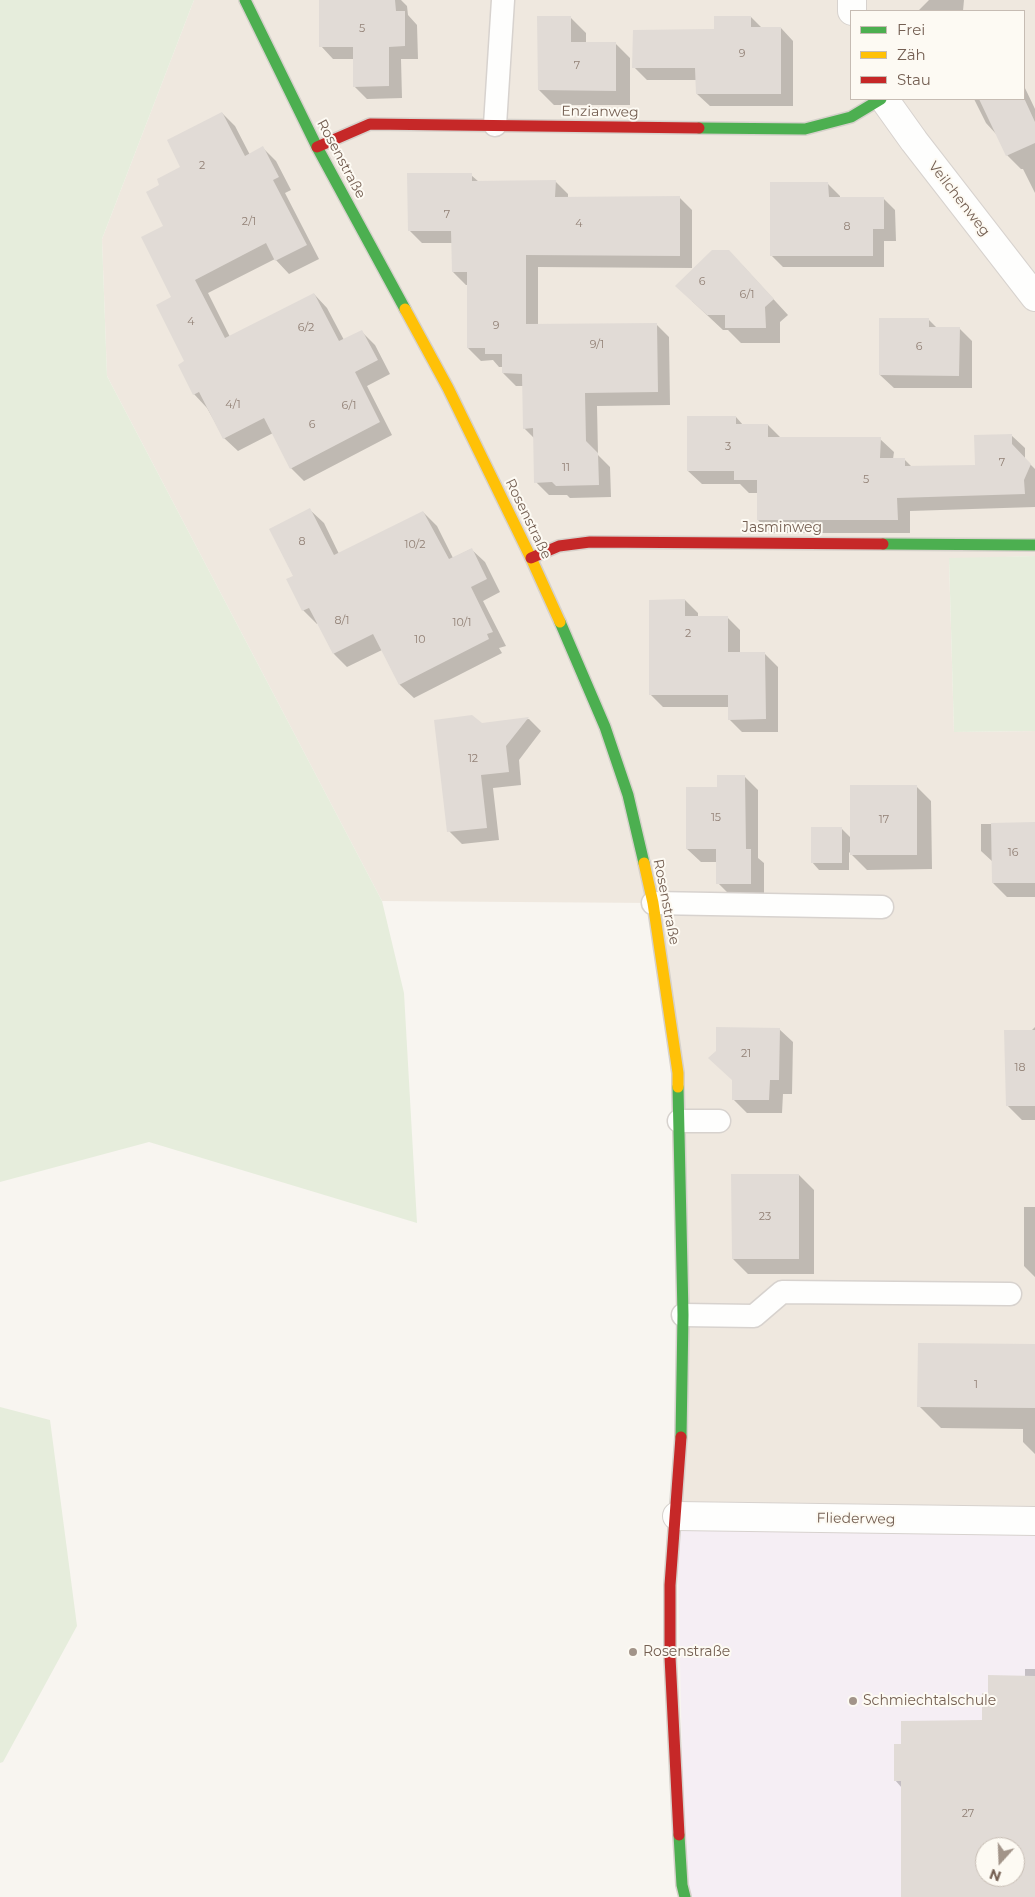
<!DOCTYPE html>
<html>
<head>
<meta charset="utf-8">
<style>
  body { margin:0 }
  #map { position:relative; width:1035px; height:1897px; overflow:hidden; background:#f8f5f0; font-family:Montserrat,sans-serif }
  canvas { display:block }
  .legend { position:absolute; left:850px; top:10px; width:175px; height:90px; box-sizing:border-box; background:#fdfaf3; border:1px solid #c6bcb3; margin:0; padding:6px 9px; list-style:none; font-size:15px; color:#745f52 }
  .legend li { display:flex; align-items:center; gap:10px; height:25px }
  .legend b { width:25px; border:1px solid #c6bcb3 }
  .north { position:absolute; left:975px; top:1837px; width:50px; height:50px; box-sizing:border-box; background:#fdfaf3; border:1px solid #c6bcb3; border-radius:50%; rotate:200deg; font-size:14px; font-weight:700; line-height:20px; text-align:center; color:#745f52 }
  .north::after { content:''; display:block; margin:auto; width:18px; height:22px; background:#a29489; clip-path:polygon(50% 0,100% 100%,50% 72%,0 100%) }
</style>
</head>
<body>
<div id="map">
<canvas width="1035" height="1897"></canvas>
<ul class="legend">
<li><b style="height:6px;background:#4caf50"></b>Frei</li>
<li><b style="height:6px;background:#ffc107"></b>Zäh</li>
<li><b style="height:6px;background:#c62828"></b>Stau</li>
</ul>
<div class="north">N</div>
</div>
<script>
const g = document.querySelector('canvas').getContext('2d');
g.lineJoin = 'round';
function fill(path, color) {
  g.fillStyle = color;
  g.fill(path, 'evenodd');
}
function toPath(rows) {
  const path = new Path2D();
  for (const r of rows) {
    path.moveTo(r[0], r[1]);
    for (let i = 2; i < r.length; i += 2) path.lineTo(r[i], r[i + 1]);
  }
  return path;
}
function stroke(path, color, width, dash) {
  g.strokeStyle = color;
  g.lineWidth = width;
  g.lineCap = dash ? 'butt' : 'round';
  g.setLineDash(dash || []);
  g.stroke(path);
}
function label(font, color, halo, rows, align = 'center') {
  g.font = font + ' Montserrat,sans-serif';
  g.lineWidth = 4;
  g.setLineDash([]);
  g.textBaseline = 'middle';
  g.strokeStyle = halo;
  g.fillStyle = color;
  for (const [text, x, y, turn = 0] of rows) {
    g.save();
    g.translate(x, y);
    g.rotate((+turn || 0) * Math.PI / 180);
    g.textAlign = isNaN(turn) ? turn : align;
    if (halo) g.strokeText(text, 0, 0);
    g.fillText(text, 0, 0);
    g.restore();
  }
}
fill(toPath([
  [194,0,1035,0,1035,556,949,559,954,732,1035,731,1035,1521,677,1516,680,1160,653,903,382,901,107,376,102,239],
  [851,11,1024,11,1024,99,851,99]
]), '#efe8df');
fill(toPath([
  [677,1516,1035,1521,1035,1897,685,1897],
  [985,1847,1015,1847,1015,1877,985,1877]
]), '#f5eef4');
fill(toPath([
  [0,0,194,0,102,239,107,376,382,901,404,993,417,1223,149,1142,0,1182],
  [1035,556,1035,731,954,732,949,558],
  [0,1407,50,1420,77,1626,3,1762,0,1763]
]), '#e6eddc');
fill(toPath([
  [320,0,401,0,407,6,408,15,417,25,418,59,401,59,402,98,367,99,354,86,354,59,333,59,321,46],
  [929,0,964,0,963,11,918,11],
  [751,17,763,29,781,28,793,41,793,106,710,106,697,94,697,80,647,80,634,67],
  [571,18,586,33,586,43,615,43,630,58,630,105,554,105,539,90],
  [1024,86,1035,109,1035,193,1023,169,1021,169,1007,155,997,135,986,123,974,99,1024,99],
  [222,113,235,126,250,155,263,148,276,161,291,190,285,193,319,259,289,274,275,259,208,293,230,337,314,294,327,308,344,340,362,332,375,345,390,374,367,386,392,435,304,481,291,468,273,433,238,451,224,438,207,408,194,394,186,362,172,298,161,186,182,167],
  [471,175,479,182,555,181,568,194,568,198,679,197,692,210,692,268,538,267,538,325,656,324,669,337,670,405,597,406,598,455,610,467,611,497,570,498,567,495,549,495,536,482,535,439,524,428,523,386,516,386,503,373,503,367,499,367,493,360,481,361,468,348,468,285,466,285,453,272,453,243,422,243,409,230],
  [828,184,840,196,840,198,883,198,895,210,896,241,884,241,884,267,783,267,771,255],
  [743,266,788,315,780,322,780,343,741,343,728,330,723,330,692,301],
  [929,320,937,328,959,328,972,341,972,388,894,388,880,375],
  [736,417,743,425,768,425,781,438,880,439,894,452,893,459,904,459,913,468,976,466,1011,435,1025,448,1025,459,1035,469,1035,507,910,511,910,533,771,533,758,520,758,493,749,493,740,484,702,484,688,471],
  [310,510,324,523,339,554,423,512,437,526,453,558,471,549,485,562,500,592,483,601,506,646,499,648,502,653,414,698,400,685,382,650,347,667,334,654,318,623,317,624,303,610,295,577],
  [685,600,698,613,698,617,727,617,740,630,740,653,765,654,778,667,778,732,742,732,729,719,730,707,663,707,650,694],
  [529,719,541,731,519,760,521,785,493,788,499,840,462,844,449,831,482,724],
  [745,777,758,790,758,858,764,863,764,897,731,896,718,883,718,862,701,862,687,849,718,788],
  [916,786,931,801,932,869,867,870,849,852,849,870,819,870,812,862,842,829,851,838],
  [981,824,1035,824,1035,897,1007,897,993,883,993,862,981,851],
  [1035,1027,1035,1120,1022,1120,1007,1105,1031,1031],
  [779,1029,793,1042,792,1094,783,1094,782,1113,747,1113,733,1099],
  [799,1175,814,1190,814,1274,748,1274,733,1259],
  [1024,1207,1035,1207,1035,1277,1024,1266],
  [1035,1345,1035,1454,1023,1442,1023,1429,941,1428,919,1406],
  [1025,1669,1035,1669,1035,1897,902,1897,902,1788,895,1780,902,1745,983,1721,990,1694,1025,1677],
  [985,1847,1015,1847,1015,1877,985,1877]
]), '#0003');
fill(toPath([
  [319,0,395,0,396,11,405,11,405,46,389,47,389,86,353,87,353,47,319,47],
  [537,16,571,16,571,42,616,42,616,91,538,90],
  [714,16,751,16,751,27,781,27,781,94,696,94,695,68,632,68,633,30,714,29],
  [1024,98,1035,122,1035,143,1006,156,979,99],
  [222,112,245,156,263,146,279,177,273,180,307,245,275,261,266,243,195,280,225,338,314,293,339,341,362,330,378,360,355,372,380,422,290,469,264,418,223,439,199,392,193,395,178,365,184,361,156,305,171,297,141,237,163,226,146,192,159,185,157,179,180,167,167,140],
  [407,173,472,173,472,181,556,180,555,197,680,196,680,256,526,255,526,324,657,323,658,392,585,393,586,441,598,453,599,485,556,486,552,482,534,483,533,428,523,429,522,374,502,373,502,354,485,354,485,348,467,348,467,272,452,272,451,231,408,231],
  [770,182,828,182,829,197,884,197,884,229,873,229,873,256,770,256],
  [712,250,729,250,774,299,765,307,766,328,725,328,725,315,707,315,675,286],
  [879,318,929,318,929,327,960,327,959,376,879,375],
  [687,416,736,416,736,424,768,424,768,437,881,437,880,458,905,458,905,466,975,465,974,435,1012,434,1012,444,1031,464,1024,480,1025,494,897,498,898,520,757,520,757,480,734,480,734,471,687,471],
  [310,508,334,555,423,511,449,559,472,548,487,579,471,587,493,632,487,634,489,639,399,685,373,634,333,654,309,608,302,611,286,579,293,576,269,529],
  [685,599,685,616,728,616,728,652,765,652,766,719,728,720,728,695,649,695,649,600],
  [472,715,482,723,529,717,506,746,509,772,481,775,487,828,447,832,434,720],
  [717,775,745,775,746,849,751,849,751,884,716,884,716,849,686,849,686,787,717,787],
  [850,785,917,785,917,855,850,855],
  [1035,822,1035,883,992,883,991,823],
  [811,827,842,827,842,863,811,863],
  [716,1027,780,1028,779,1080,770,1080,769,1100,732,1100,732,1080,708,1058,716,1051],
  [1004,1030,1035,1030,1035,1106,1006,1106],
  [731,1174,799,1174,799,1259,732,1259],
  [918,1343,1035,1344,1035,1408,917,1407],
  [988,1675,1035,1676,1035,1897,901,1897,901,1781,894,1781,894,1744,901,1744,901,1721,982,1720,982,1693,988,1693],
  [985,1847,1015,1847,1015,1877,985,1877]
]), '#e1dbd6');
const lane = toPath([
  [495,125,503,0],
  [653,903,882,907],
  [679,1121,719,1121],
  [683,1315,754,1316,782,1292,1010,1294]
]);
const street = toPath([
  [852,0,852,11],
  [884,99,914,141,1035,297],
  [677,1516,1035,1521]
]);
const fast = toPath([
  [245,0,317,147,405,309],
  [699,128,805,129,851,117,881,99],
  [883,544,1035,545],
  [560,622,605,727,628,795,644,863],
  [678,1087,683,1315,681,1437],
  [679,1835,682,1885,685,1897]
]);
const slow = toPath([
  [405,309,448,388,531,558,560,622],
  [644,863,653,903,678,1073,678,1087]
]);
const jam = toPath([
  [317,147,370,124,699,128],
  [531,558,559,546,590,542,883,544],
  [679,1835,670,1657,670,1585,681,1437]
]);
stroke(lane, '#d7d2ce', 25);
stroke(street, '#d7d2ce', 30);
stroke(fast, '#d6d1cb', 14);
stroke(slow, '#d6d1cb', 14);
stroke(jam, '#d6d1cb', 14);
stroke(lane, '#fefefd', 22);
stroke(street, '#fefefd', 28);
stroke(fast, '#4caf50', 11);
stroke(slow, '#ffc107', 11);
stroke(jam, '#c62828', 11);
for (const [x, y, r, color] of [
  [633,1652,5,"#a29489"],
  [853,1701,5,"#a29489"]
]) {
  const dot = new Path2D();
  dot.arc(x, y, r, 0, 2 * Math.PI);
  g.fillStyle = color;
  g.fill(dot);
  stroke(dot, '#fdfaf3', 2);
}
label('11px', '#928176', null, [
  ["5",362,29],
  ["9",742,54],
  ["7",577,66],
  ["2",202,166],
  ["7",447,215],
  ["2/1",249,222],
  ["4",579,224],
  ["8",847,227],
  ["6",702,282],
  ["6/1",747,295],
  ["4",191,322],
  ["9",496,326],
  ["6/2",306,328],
  ["9/1",597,345],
  ["6",919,347],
  ["4/1",233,405],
  ["6/1",349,406],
  ["6",312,425],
  ["3",728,447],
  ["7",1002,463],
  ["11",566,468],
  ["5",866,480],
  ["8",302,542],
  ["10/2",415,545],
  ["8/1",342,621],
  ["10/1",462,623],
  ["2",688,634],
  ["10",420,640],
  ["12",473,759],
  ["15",716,818],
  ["17",884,820],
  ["16",1013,853],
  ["21",746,1054],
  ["18",1020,1068],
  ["23",765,1217],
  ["1",976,1385],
  ["27",968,1814]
]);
label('14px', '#745f52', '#fdfaf3', [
  ["Enzianweg",600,112,1],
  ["Rosenstraße",341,159,62],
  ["Veilchenweg",959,199,52],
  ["Rosenstraße",528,519,64],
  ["Jasminweg",782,528],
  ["Rosenstraße",666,902,79],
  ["Fliederweg",856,1519,1]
]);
label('14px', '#745f52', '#fdfaf3', [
  ["Rosenstraße",643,1652],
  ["Schmiechtalschule",863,1701]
], 'left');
</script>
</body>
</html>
